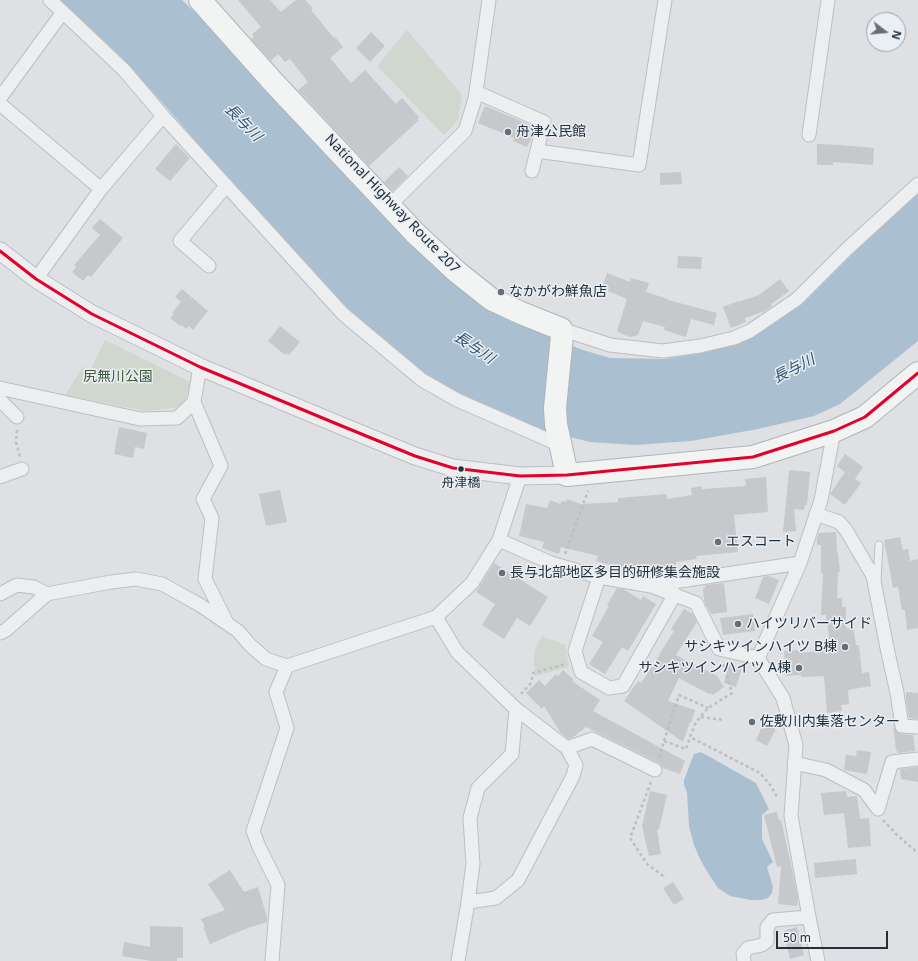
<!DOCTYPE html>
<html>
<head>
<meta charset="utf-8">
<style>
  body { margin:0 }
  #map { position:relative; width:918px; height:961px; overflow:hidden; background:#dee0e3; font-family:"Noto Sans",sans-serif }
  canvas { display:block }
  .north { position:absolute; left:866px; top:12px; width:40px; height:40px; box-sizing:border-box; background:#eaeff4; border:1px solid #9ba2aa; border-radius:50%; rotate:106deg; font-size:11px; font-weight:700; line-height:16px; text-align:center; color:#252f3c }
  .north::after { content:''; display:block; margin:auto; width:14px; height:18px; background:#666d76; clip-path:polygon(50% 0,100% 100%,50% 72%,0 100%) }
  .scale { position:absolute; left:776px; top:931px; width:112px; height:18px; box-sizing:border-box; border:2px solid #252f3c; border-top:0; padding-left:5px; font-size:12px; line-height:14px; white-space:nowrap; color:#252f3c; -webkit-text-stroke:3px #eaeff4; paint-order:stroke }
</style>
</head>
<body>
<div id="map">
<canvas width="918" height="961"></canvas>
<div class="north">N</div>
<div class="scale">50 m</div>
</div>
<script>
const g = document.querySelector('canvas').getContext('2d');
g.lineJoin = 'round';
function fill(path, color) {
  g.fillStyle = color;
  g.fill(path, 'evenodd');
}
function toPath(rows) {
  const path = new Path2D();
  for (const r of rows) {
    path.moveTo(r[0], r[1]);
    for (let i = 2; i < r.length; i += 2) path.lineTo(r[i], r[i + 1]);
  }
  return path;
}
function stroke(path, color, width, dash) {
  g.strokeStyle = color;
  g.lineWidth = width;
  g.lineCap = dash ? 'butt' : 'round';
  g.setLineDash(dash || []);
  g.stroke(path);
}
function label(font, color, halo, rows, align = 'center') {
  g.font = font + ' "Noto Sans","Noto Sans JP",sans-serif';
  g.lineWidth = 3;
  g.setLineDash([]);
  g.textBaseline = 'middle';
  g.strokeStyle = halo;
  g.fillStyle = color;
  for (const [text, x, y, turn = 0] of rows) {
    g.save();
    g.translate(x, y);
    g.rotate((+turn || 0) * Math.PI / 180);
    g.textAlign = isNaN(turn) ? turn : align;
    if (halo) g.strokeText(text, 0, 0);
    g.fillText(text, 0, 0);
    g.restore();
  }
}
fill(toPath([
  [407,30,462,95,458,120,444,135,377,66],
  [105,340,192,383,185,400,179,407,145,411,65,395,83,367,91,369],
  [542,636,565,645,569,667,535,676,534,658,536,647]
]), '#cfd7ce');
fill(toPath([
  [60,0,182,0,205,22,483,306,506,319,529,329,583,350,610,358,664,359,702,353,751,337,779,319,902,202,918,189,918,341,840,404,814,416,758,429,691,441,635,445,590,442,538,429,473,400,424,374,397,352,346,307,263,219,167,108,123,59],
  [701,752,756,783,769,809,762,815,762,839,773,862,767,867,773,887,772,893,768,898,762,900,751,900,730,896,718,888,708,873,700,859,694,845,689,826,687,792,684,785,684,780,694,754]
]), '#aac0d0');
fill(toPath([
  [238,0,270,0,281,12,296,0,305,0,313,8,311,10,334,38,335,37,343,47,330,58,351,83,365,70,396,104,402,98,419,117,417,119,419,120,369,166,298,90,308,82,290,59,285,62,278,54,271,61,251,39,254,37,252,34,261,27],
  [371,32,385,46,370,62,356,48],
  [485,106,535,127,532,137,527,147,513,141,514,138,478,123],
  [176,144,190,158,170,181,155,169],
  [817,144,839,145,874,148,873,165,833,162,833,165,817,165],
  [399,167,408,176,393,191,384,182],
  [681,172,682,184,660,185,660,173],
  [100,219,123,238,91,277,88,275,83,281,72,272,76,267,74,265,100,235,92,228],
  [678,256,702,257,701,269,677,268],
  [607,273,630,282,631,278,649,283,646,292,668,299,668,300,717,313,714,325,691,319,686,337,664,330,665,327,643,321,638,335,631,337,624,335,617,331,627,299,608,291,609,287,603,285],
  [780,279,789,291,771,304,772,306,765,311,745,318,746,322,731,328,723,307,738,301,738,302,759,295],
  [182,289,208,311,193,330,189,326,186,329,182,325,180,326,170,318,174,314,172,313,181,302,175,297],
  [280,326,300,342,289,355,286,353,285,355,268,341],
  [119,427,147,433,144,449,135,447,133,458,114,454],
  [845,454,863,467,855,479,861,483,845,505,830,494,845,472,837,466],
  [789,470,810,472,807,505,805,505,804,510,794,509,796,531,783,532],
  [766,477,768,512,734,515,738,552,696,556,697,559,676,562,676,565,630,571,596,561,598,556,561,547,559,554,542,548,544,542,519,536,526,504,547,508,550,500,560,504,562,501,567,502,567,499,581,504,618,502,618,498,667,494,667,499,692,495,691,488,702,486,702,489,746,486,745,479],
  [280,490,287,522,266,526,259,494],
  [836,532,837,553,838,553,840,572,838,572,837,598,842,598,842,607,846,607,846,628,853,628,856,645,859,645,862,673,869,672,871,686,848,690,849,704,841,705,842,711,827,713,824,676,801,677,801,675,786,676,784,651,800,650,800,653,831,650,826,615,821,615,823,573,821,573,821,545,817,545,817,538,819,533],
  [900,537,903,550,908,549,910,561,918,559,918,628,907,630,905,610,902,610,898,587,893,588,884,540],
  [494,563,548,597,530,626,517,618,504,639,482,625,495,604,476,592],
  [769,576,779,580,769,604,755,598,763,577],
  [724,583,727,612,711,614,704,601,703,588,705,588,705,585],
  [617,588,623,589,641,600,643,596,656,604,628,651,622,647,605,674,589,664,603,642,592,636,609,606,607,605],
  [684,609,693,614,697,622,676,655,717,676,724,687,713,695,711,693,709,694,679,678,668,701,695,710,691,723,690,722,683,742,624,701,638,681,641,683,661,653,660,653,674,631,671,629],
  [753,614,755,631,723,635,720,618],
  [729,665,742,668,736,687,724,683],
  [563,670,573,679,572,681,600,700,593,711,685,761,680,774,663,768,661,765,659,763,586,727,572,738,568,739,561,733,544,706,542,709,526,693,539,680,545,686,556,674,558,676],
  [906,692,918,693,918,719,909,718,906,699],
  [892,714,894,727,896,731,901,734,913,735,915,751,898,753,897,751,896,751],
  [764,722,776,729,767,746,756,740],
  [857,750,871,752,867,774,844,770,846,755,856,756],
  [918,767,918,782,901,779,900,769],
  [650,791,667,795,659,829,657,830,661,854,649,856,642,826],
  [846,791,847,797,857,796,860,819,869,818,871,846,848,848,844,813,824,815,821,793],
  [777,812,779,820,781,820,791,864,798,899,797,906,778,904,781,866,777,867,764,815],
  [856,859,857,874,815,878,814,863],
  [230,870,244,892,258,887,267,917,267,922,245,929,210,944,203,927,205,927,201,919,225,910,208,884],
  [673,882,684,899,674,905,663,888],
  [150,926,183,927,183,958,177,958,177,961,151,961,122,956,124,942,150,947],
  [797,927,804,955,790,959,783,931]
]), '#c6c8cb');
const service = toPath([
  [877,580,879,545]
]);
const minor = toPath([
  [50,0,124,70,163,116,343,314,422,380,457,400,560,445],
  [476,92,544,122,532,171],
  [0,98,63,12],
  [0,104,101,189],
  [809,135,828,0],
  [537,151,639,165,665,0],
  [390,205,465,131,475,99,489,0],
  [209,266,180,241,226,186],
  [36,279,101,189,163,116],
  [561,329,610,345,663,351,700,346,734,338,750,331,797,299,847,249,918,184],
  [0,388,140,419,177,418,194,402,200,367],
  [0,400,17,417],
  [194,402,221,466,203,499,212,518,205,579,227,623],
  [0,477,22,469],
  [816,514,839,522,846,530,873,576,887,648,897,693,902,726,918,727],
  [499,540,551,563,599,577,651,586,696,603,719,649,758,658,783,698,796,745,791,816,809,917,818,961],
  [599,577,575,651,581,672,609,688,623,686,675,594],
  [653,585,800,563],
  [0,594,17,585,34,587,47,594],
  [436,617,457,652,516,709,567,748,592,739,655,770],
  [0,633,6,630,47,594,111,582,136,579,162,584,200,605,238,631,250,645,266,659,287,666,436,617,472,583,499,540,520,476],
  [758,658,800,563,821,500,834,431],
  [794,763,826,770,864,790,878,809],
  [878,809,892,762,918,759],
  [468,902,496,898,518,880,573,776,576,765,567,748],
  [272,961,278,885,259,847,253,831,287,728,276,692,287,666],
  [458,961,468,902,473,864,470,818,478,788,512,754,516,709],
  [744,961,743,954,748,948,762,945,767,941,767,927,773,920,809,917]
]);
const tertiary = toPath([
  [0,251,36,279,92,314,200,367,337,424,415,456,453,468,520,476,567,475]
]);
const trunk = toPath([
  [200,0,274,83,416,234,457,272,491,299,521,313,561,329,562,336,555,408,556,424,567,475,753,457,834,431,865,417,918,373]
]);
stroke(service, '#bcbec1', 9);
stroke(minor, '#bcbec1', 15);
stroke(tertiary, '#bcbec1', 19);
stroke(trunk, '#b0b3b8', 24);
stroke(toPath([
  [17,430,16,442,20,457],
  [565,554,588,491],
  [723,664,732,693,708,708,696,722,690,737,760,773,771,786,778,799],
  [521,694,531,683,533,673,566,664],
  [701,717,724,720],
  [664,741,679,695,708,708],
  [659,758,664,741,686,749,690,737],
  [651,782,630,838,647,864,666,878],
  [883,820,898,836,918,853]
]), '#bcbfc2', 2.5, [3, 3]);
stroke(service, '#edeef0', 7);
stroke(minor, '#edeef0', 13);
stroke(tertiary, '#edeef0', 17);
stroke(trunk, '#f2f4f4', 22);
stroke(toPath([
  [0,251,36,279,92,314,200,367,337,424,415,456,453,468,520,476,567,475,753,457,834,431,865,417,918,373]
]), '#e4002b', 3);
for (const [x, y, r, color] of [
  [508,132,4,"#666d76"],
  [501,292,4,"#666d76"],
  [461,469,3.5,"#252f3c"],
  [718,542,4,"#666d76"],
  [502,573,4,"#666d76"],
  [738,624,4,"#666d76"],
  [845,647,4,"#666d76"],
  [799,668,4,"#666d76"],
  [752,722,4,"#666d76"]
]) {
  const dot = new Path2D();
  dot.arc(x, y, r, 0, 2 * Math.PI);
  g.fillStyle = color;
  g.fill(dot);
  stroke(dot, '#eaeff4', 1.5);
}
label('13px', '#252f3c', '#eaeff4', [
  ["舟津橋",461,483]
]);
label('14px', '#252f3c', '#eaeff4', [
  ["舟津公民館",516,132],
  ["なかがわ鮮魚店",509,292],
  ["エスコート",726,542],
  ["長与北部地区多目的研修集会施設",510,573],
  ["ハイツリバーサイド",746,624],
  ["サシキツインハイツ B棟",837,647,"right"],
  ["サシキツインハイツ A棟",791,668,"right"],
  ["佐敷川内集落センター",760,722]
], 'left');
label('14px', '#252f3c', '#eaeff4', [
  ["National Highway Route 207",392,204,46]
]);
label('14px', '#3d5832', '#eaeff4', [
  ["尻無川公園",118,377]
]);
label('italic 15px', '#2e5271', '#eaeff4', [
  ["長与川",243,123,46],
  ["長与川",474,348,34],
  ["長与川",794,369,-27]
]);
</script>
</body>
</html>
